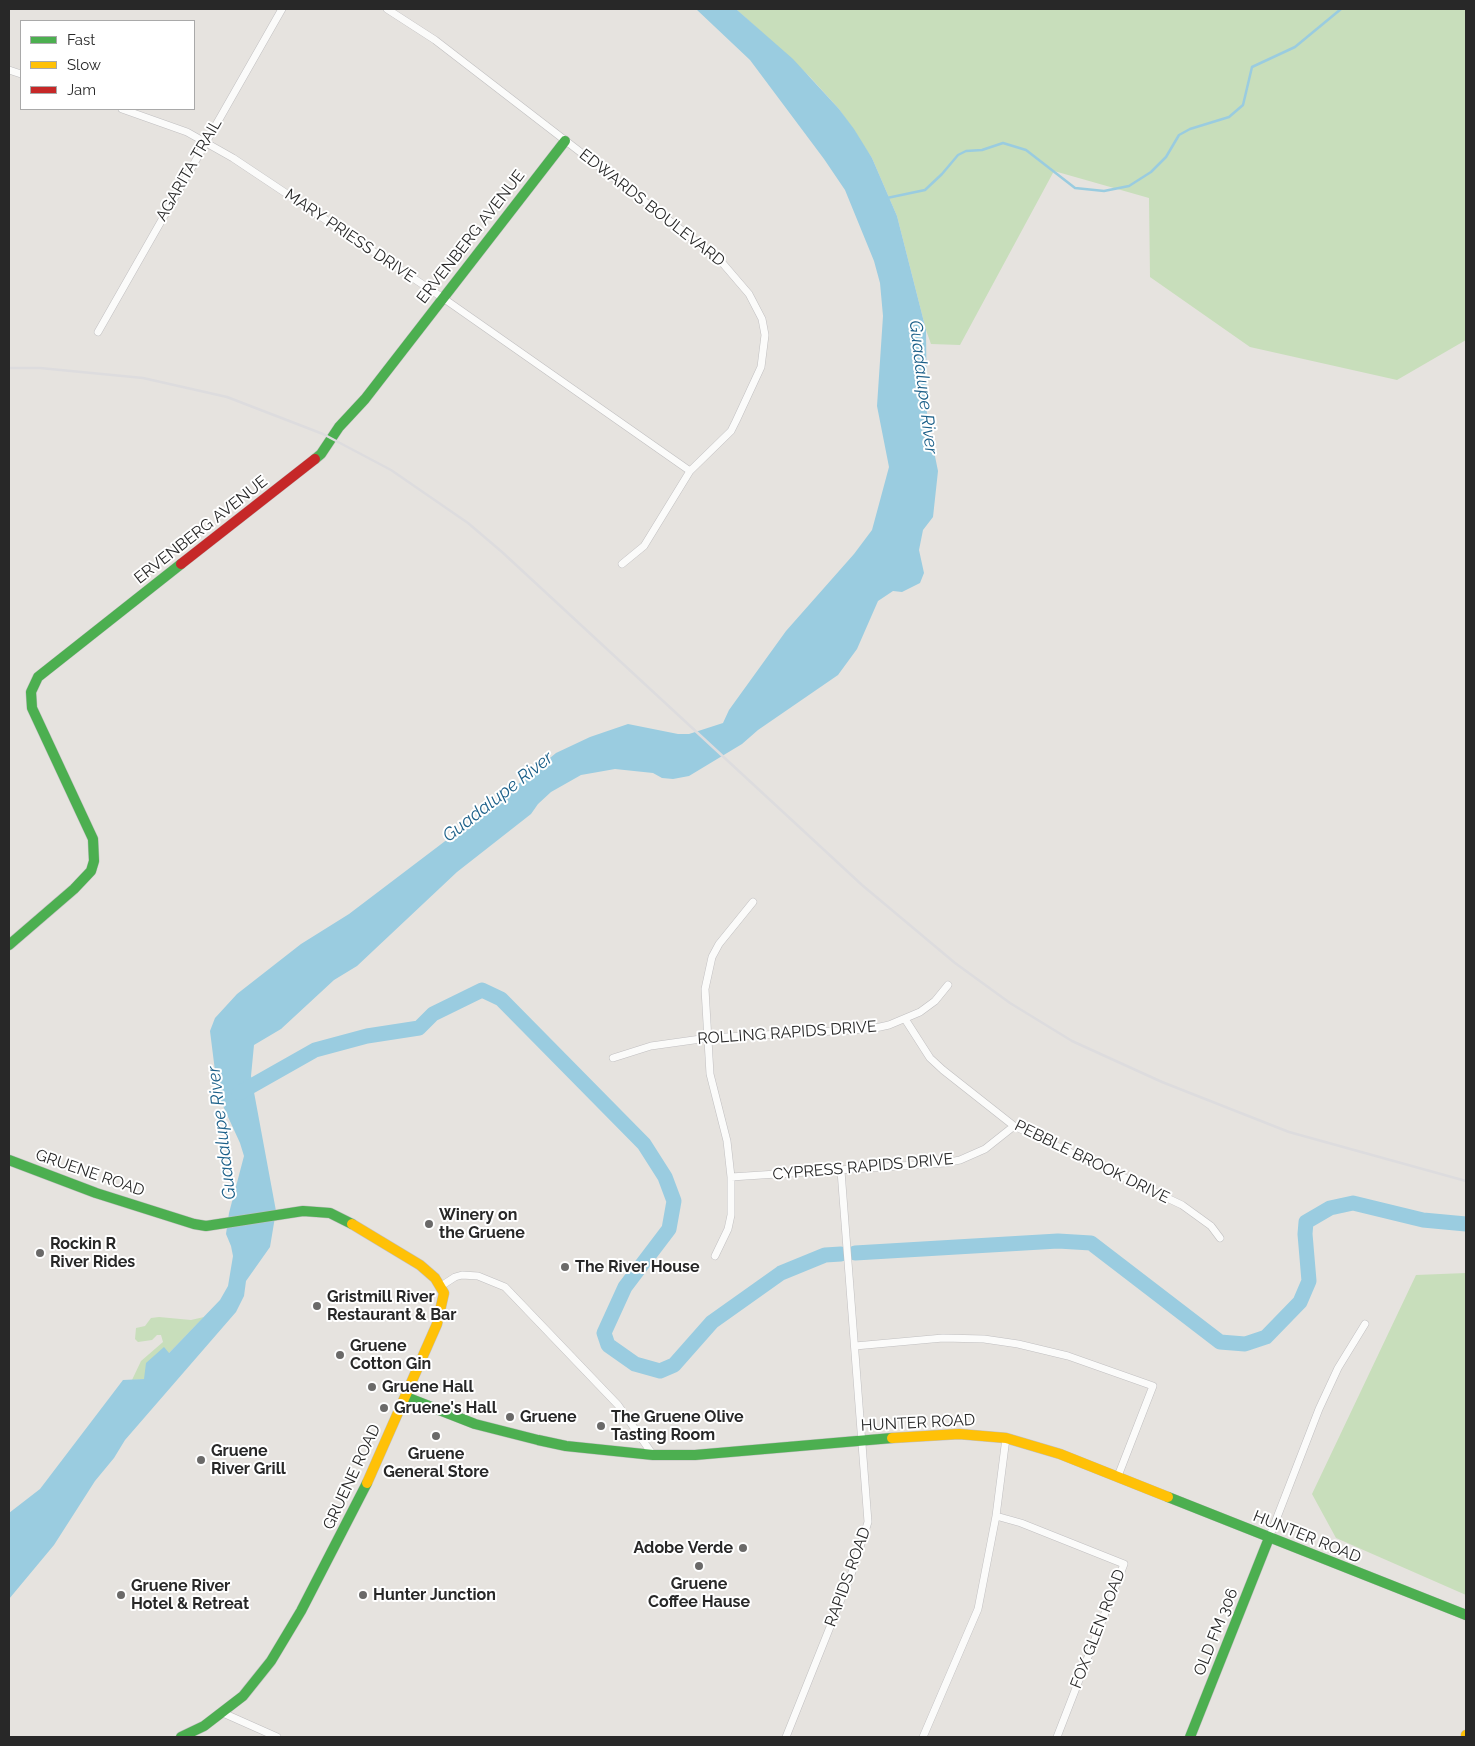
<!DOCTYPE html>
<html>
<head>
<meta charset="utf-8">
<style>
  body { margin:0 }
  #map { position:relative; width:1475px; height:1746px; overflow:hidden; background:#e6e3df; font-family:Raleway,sans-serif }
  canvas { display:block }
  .frame { position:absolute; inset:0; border:10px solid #282828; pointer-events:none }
  .legend { position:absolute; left:20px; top:20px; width:175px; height:90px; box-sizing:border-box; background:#fff; border:1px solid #a9a9a9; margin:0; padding:6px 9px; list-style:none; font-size:15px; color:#282828 }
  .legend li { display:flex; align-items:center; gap:10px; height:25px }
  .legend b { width:25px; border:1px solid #a9a9a9 }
</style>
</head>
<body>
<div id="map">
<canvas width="1475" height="1746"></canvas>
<div class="frame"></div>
<ul class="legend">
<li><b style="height:6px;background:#4caf50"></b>Fast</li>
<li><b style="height:6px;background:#ffc107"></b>Slow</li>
<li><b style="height:6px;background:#c62828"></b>Jam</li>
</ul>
</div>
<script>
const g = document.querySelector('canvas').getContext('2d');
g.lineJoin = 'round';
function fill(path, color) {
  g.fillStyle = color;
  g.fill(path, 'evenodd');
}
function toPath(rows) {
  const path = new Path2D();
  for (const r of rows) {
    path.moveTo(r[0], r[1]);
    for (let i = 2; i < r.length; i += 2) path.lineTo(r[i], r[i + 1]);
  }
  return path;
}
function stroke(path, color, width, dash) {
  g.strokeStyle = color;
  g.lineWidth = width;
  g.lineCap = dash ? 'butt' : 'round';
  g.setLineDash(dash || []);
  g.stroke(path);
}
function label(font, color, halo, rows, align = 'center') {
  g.font = font + ' Raleway,sans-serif';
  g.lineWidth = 4;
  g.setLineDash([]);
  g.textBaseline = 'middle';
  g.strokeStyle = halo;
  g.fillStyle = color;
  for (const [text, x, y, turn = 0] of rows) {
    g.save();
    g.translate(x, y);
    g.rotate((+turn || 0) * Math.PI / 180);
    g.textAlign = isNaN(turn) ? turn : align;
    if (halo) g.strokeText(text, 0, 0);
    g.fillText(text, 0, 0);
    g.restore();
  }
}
fill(toPath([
  [736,9,1466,9,1466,340,1397,380,1250,347,1150,277,1149,198,1054,171,960,345,931,344,926,330,897,216,872,158,839,109,810,77],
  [1466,1273,1466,1595,1336,1538,1312,1494,1416,1275],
  [159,1317,191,1320,204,1317,168,1354,164,1348,144,1379,132,1380,141,1361,163,1342,161,1335,157,1335,152,1340,138,1342,135,1339,136,1328,145,1326,151,1318]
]), '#c8debb');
fill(toPath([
  [696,9,736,9,793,59,839,109,854,129,872,158,897,216,926,330,927,417,938,471,933,517,923,530,919,550,924,573,920,583,902,592,893,591,878,601,857,649,838,675,758,730,742,744,689,776,673,779,662,778,653,773,615,769,581,775,551,792,538,804,531,814,457,872,357,966,334,980,281,1029,254,1045,251,1076,276,1211,270,1247,246,1281,244,1296,236,1312,125,1440,114,1458,95,1481,54,1545,9,1599,9,1513,40,1489,123,1380,144,1379,146,1363,164,1347,169,1353,220,1300,228,1286,233,1256,231,1246,226,1234,229,1213,244,1156,240,1143,218,1095,210,1031,215,1018,237,994,301,944,349,914,494,804,556,753,590,737,628,724,678,734,689,734,723,723,729,710,786,631,854,554,872,530,889,467,877,406,883,316,880,283,874,261,845,190,824,159,750,60]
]), '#9acce0');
stroke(toPath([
  [887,198,925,190,942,174,958,155,966,151,982,150,1003,143,1026,150,1075,188,1104,191,1129,186,1151,172,1166,157,1179,135,1190,129,1229,117,1243,105,1252,67,1295,47,1341,9]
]), '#9acce0', 2.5);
stroke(toPath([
  [239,1093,315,1050,367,1036,419,1028,433,1014,482,990,501,999,644,1144,665,1177,674,1201,669,1229,625,1287,604,1333,608,1345,635,1364,660,1371,674,1365,712,1322,781,1273,825,1255,841,1254],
  [855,1253,1058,1241,1091,1243,1220,1342,1245,1344,1266,1337,1300,1302,1309,1281,1305,1234,1306,1222,1330,1208,1353,1203,1423,1220,1466,1224]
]), '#9acce0', 15);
const street = toPath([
  [387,9,435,40,719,259,749,294,762,319,765,335,761,367,736,421,731,431,690,471,644,546,622,564],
  [9,70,21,74],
  [122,109,187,132,233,158,443,298,690,471],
  [98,332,282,9],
  [905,1019,930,1058,943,1070,1014,1126,1182,1205,1211,1226,1220,1238],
  [613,1058,651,1046,708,1038,871,1029,889,1025,920,1012,935,1001,948,985],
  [731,1177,945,1163,960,1160,985,1149,1014,1126],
  [715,1256,728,1229,731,1215,731,1177,727,1141,710,1074,705,989,712,957,719,944,753,902],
  [441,1286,455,1277,462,1275,478,1276,505,1287,618,1405,653,1455],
  [855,1346,943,1338,984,1339,1018,1344,1068,1356,1153,1386,1118,1476],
  [996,1516,1021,1523,1124,1564,1057,1737],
  [1269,1538,1319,1409,1338,1368,1365,1324],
  [223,1713,277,1737],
  [786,1737,852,1572,868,1522,841,1171],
  [923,1737,978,1609,996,1516,1006,1438]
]);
const fast = toPath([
  [315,459,321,454,339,427,365,399,565,141],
  [9,945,74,889,91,871,94,861,93,839,32,708,31,692,38,677,181,564],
  [9,1160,96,1193,194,1224,206,1226,303,1211,330,1213,352,1224],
  [406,1397,475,1424,538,1440,566,1446,653,1455,695,1455,892,1438],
  [1168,1497,1466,1615],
  [181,1737,204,1726,243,1696,271,1661,301,1611,367,1483],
  [1190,1737,1269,1538]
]);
const slow = toPath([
  [352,1224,420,1265,435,1278,444,1293,437,1324,367,1483],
  [892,1438,959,1434,1006,1438,1060,1454,1168,1497],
  [1466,1735,1466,1737]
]);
const jam = toPath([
  [181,564,315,459]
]);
stroke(street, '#c0bfc0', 8);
stroke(fast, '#c0bfc0', 11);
stroke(slow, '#c0bfc0', 11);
stroke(jam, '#c0bfc0', 11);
stroke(street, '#fbfbfa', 7);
stroke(fast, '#4caf50', 10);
stroke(slow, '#ffc107', 10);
stroke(jam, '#c62828', 10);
stroke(toPath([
  [9,368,40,368,143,378,227,397,323,434,391,470,468,523,502,552,862,885,955,963,1010,1003,1072,1041,1162,1082,1289,1132,1466,1181]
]), '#dddcde', 2.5);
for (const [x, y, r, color] of [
  [429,1224,5,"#6a6968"],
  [40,1253,5,"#6a6968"],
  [565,1267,5,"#6a6968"],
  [317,1306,5,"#6a6968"],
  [340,1355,5,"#6a6968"],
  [372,1387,5,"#6a6968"],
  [384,1408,5,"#6a6968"],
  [510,1417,5,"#6a6968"],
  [601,1426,5,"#6a6968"],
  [436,1436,5,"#6a6968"],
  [201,1460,5,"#6a6968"],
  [743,1548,5,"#6a6968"],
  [699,1566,5,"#6a6968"],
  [121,1595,5,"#6a6968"],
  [363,1595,5,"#6a6968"]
]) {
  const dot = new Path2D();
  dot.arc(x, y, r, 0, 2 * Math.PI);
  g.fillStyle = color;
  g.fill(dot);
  stroke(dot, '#fff', 2);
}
label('16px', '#282828', '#fff', [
  ["AGARITA TRAIL",189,170,-60],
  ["EDWARDS BOULEVARD",652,208,38],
  ["MARY PRIESS DRIVE",350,236,34],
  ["ERVENBERG AVENUE",471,237,-52],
  ["ERVENBERG AVENUE",201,530,-38],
  ["ROLLING RAPIDS DRIVE",787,1033,-4],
  ["PEBBLE BROOK DRIVE",1092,1162,26],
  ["CYPRESS RAPIDS DRIVE",863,1167,-5],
  ["GRUENE ROAD",90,1173,19],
  ["HUNTER ROAD",918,1423,-3],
  ["GRUENE ROAD",352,1477,-65],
  ["HUNTER ROAD",1307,1537,22],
  ["RAPIDS ROAD",848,1577,-70],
  ["FOX GLEN ROAD",1098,1629,-69],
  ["OLD FM 306",1216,1632,-68]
]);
label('bold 16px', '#282828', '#fff', [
  ["Winery on",439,1215],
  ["the Gruene",439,1233],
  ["Rockin R",50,1244],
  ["River Rides",50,1262],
  ["The River House",575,1267],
  ["Gristmill River",327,1297],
  ["Restaurant & Bar",327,1315],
  ["Gruene",350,1346],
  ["Cotton Gin",350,1364],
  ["Gruene Hall",382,1387],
  ["Gruene's Hall",394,1408],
  ["Gruene",520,1417],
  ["The Gruene Olive",611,1417],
  ["Tasting Room",611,1435],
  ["Gruene",211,1451],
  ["River Grill",211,1469],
  ["Gruene",436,1454,"center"],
  ["General Store",436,1472,"center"],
  ["Adobe Verde",733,1548,"right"],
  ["Gruene",699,1584,"center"],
  ["Coffee Hause",699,1602,"center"],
  ["Gruene River",131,1586],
  ["Hotel & Retreat",131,1604],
  ["Hunter Junction",373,1595]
], 'left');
label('italic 18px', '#1c6089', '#fff', [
  ["Guadalupe River",923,387,83],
  ["Guadalupe River",498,797,-38],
  ["Guadalupe River",222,1133,-97]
]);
</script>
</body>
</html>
